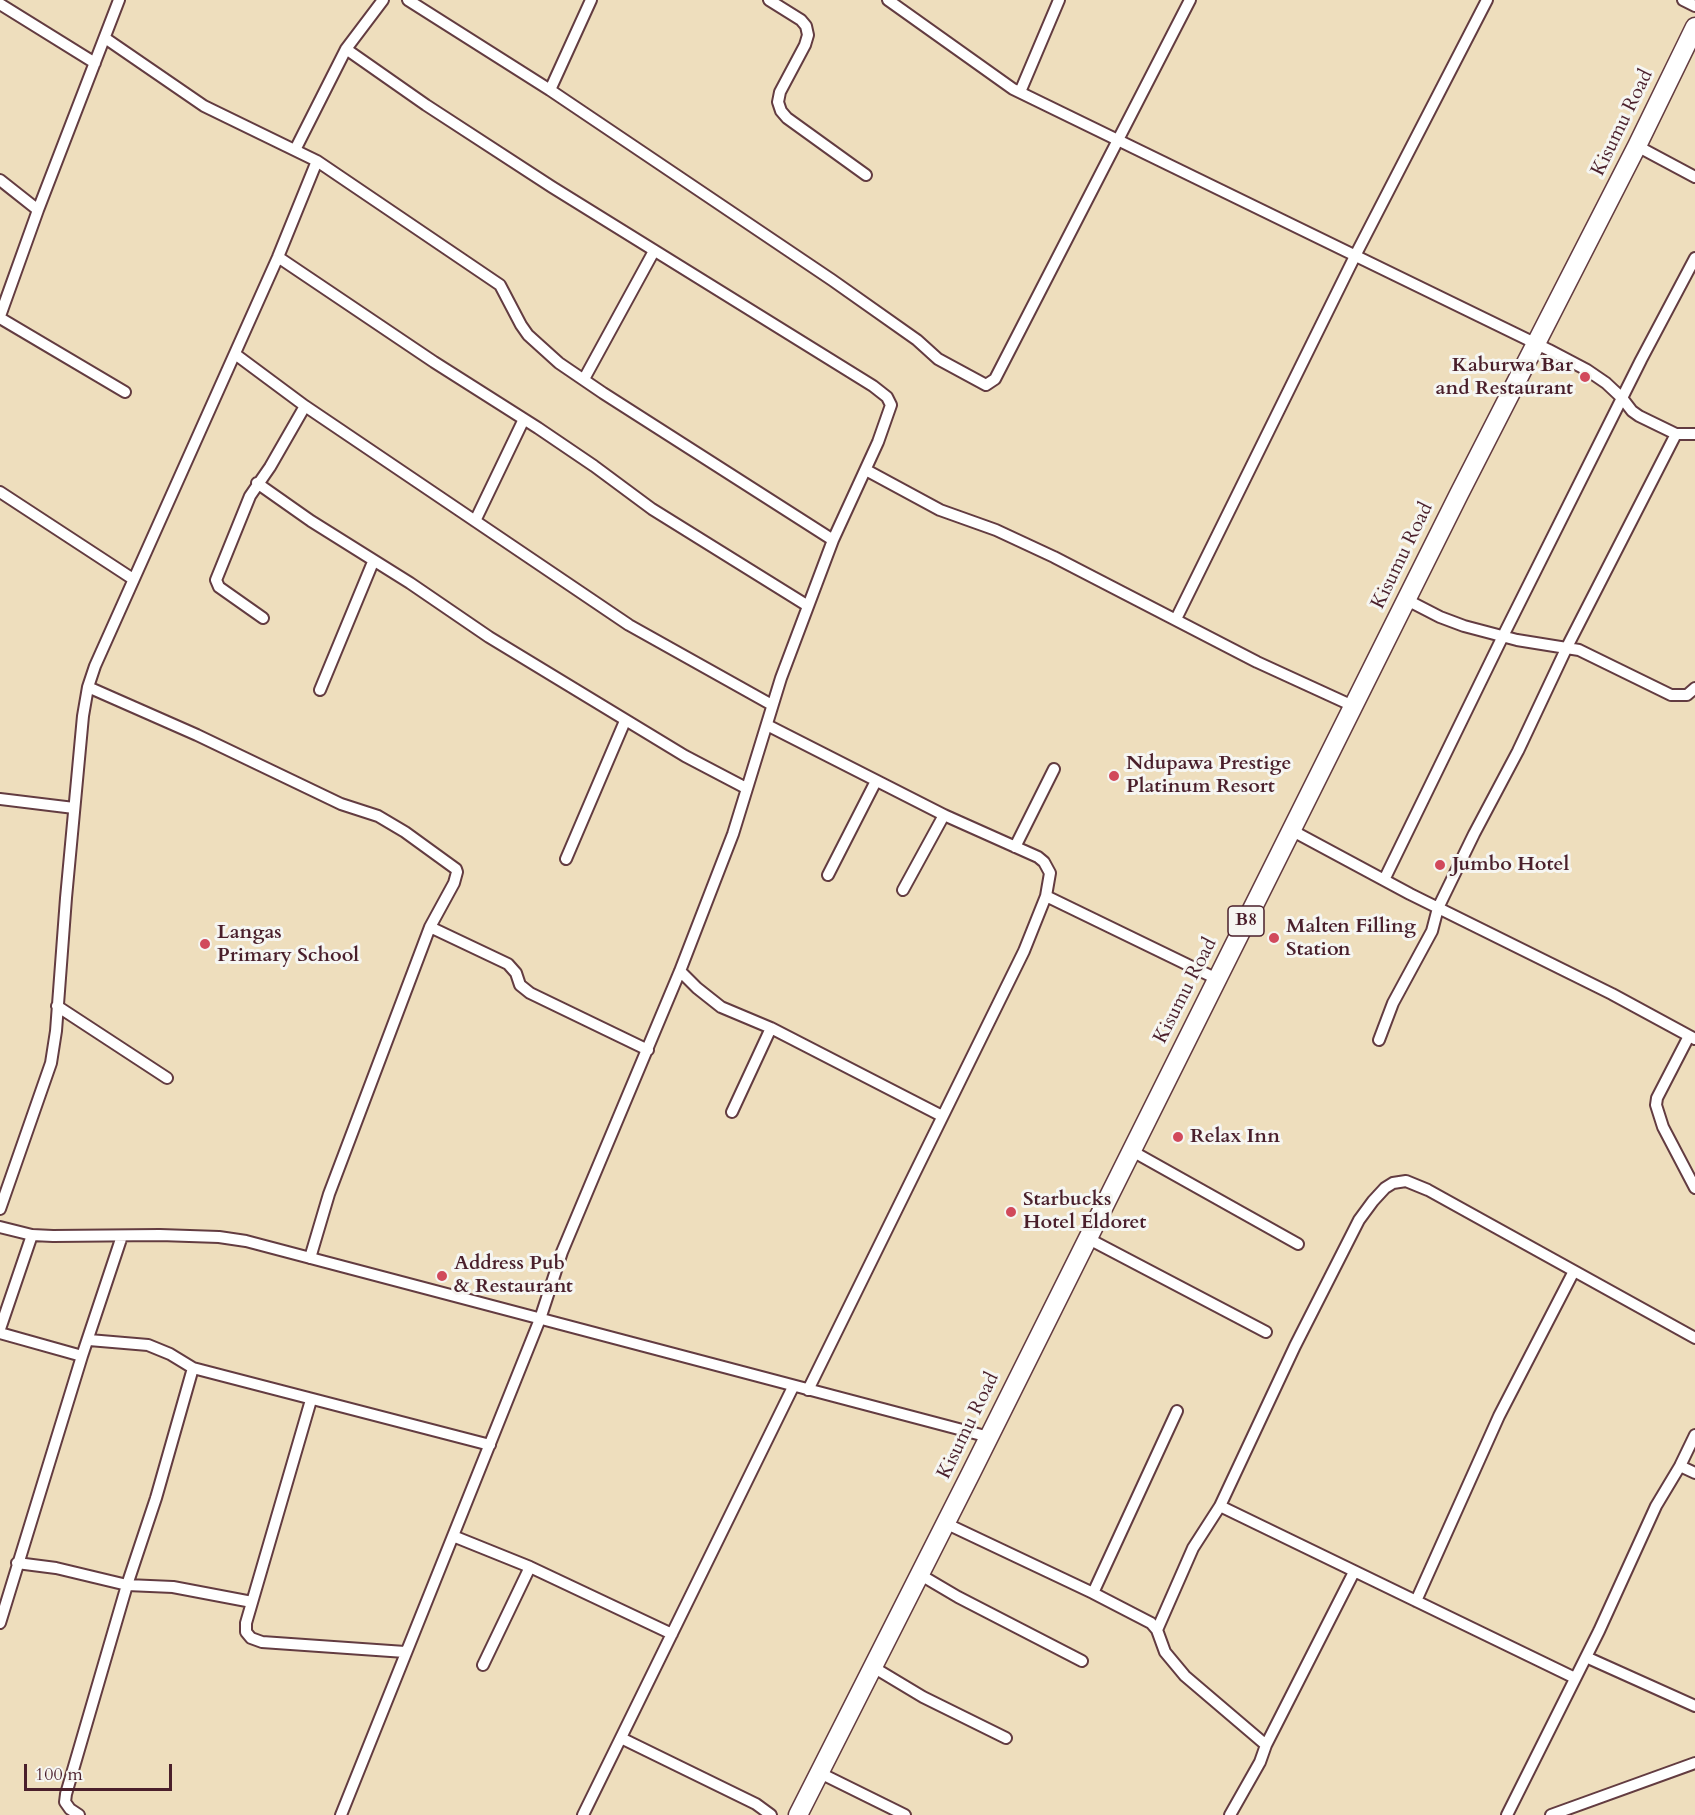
<!DOCTYPE html>
<html>
<head>
<meta charset="utf-8">
<style>
  body { margin:0 }
  #map { position:relative; width:1695px; height:1815px; overflow:hidden; background:#eedebd; font-family:Cardo,serif }
  canvas { display:block }
  .scale { position:absolute; left:24px; top:1764px; width:148px; height:27px; box-sizing:border-box; border:3px solid #4a1f2b; border-top:0; padding-left:8px; font-size:18px; line-height:21px; white-space:nowrap; color:#4a1f2b; -webkit-text-stroke:4px #f6f6f2; paint-order:stroke }
</style>
</head>
<body>
<div id="map">
<canvas width="1695" height="1815"></canvas>
<div class="scale">100 m</div>
</div>
<script>
const g = document.querySelector('canvas').getContext('2d');
g.lineJoin = 'round';
function toPath(rows) {
  const path = new Path2D();
  for (const r of rows) {
    path.moveTo(r[0], r[1]);
    for (let i = 2; i < r.length; i += 2) path.lineTo(r[i], r[i + 1]);
  }
  return path;
}
function stroke(path, color, width, dash) {
  g.strokeStyle = color;
  g.lineWidth = width;
  g.lineCap = dash ? 'butt' : 'round';
  g.setLineDash(dash || []);
  g.stroke(path);
}
function label(font, color, halo, rows, align = 'center') {
  g.font = font + ' Cardo,serif';
  g.lineWidth = 6;
  g.setLineDash([]);
  g.textBaseline = 'middle';
  g.strokeStyle = halo;
  g.fillStyle = color;
  for (const [text, x, y, turn = 0] of rows) {
    g.save();
    g.translate(x, y);
    g.rotate((+turn || 0) * Math.PI / 180);
    g.textAlign = isNaN(turn) ? turn : align;
    if (halo) g.strokeText(text, 0, 0);
    g.fillText(text, 0, 0);
    g.restore();
  }
}
const minor = toPath([
  [408,0,550,90,832,280,917,340,938,359,986,385,995,379,1190,0],
  [769,0,801,20,806,26,808,35,805,45,780,92,778,102,781,111,787,118,866,175],
  [888,0,1013,89,1549,350,1587,370,1606,383,1622,398,1632,411,1639,416,1676,434,1695,434],
  [1683,0,1695,6],
  [0,4,95,63],
  [105,38,204,106,317,161,500,285,521,325,528,335,559,363,603,393,833,540],
  [550,90,591,0],
  [1020,92,1059,0],
  [1637,146,1695,177],
  [295,150,346,49,383,0],
  [0,180,38,210],
  [278,257,434,362,538,428,594,466,652,509,808,606],
  [0,316,38,210,119,0],
  [0,318,125,392],
  [235,354,305,406,629,625,772,705],
  [584,379,654,251],
  [866,470,940,510,996,530,1054,557,1257,662,1353,706],
  [257,483,311,521,410,583,489,637,685,756,746,788],
  [0,492,133,579],
  [475,521,524,419],
  [1407,600,1440,617,1464,626,1517,640,1579,650,1671,695,1687,695,1695,688],
  [263,618,219,587,216,580,250,496,270,467,305,406],
  [1176,619,1356,254,1487,0],
  [88,687,197,735,341,804,378,816,405,832,456,869,457,872,454,883,430,927,329,1194,310,1258],
  [320,690,373,562],
  [767,725,944,815,1038,857,1044,862,1050,873,1046,896,1024,951,808,1390],
  [0,799,74,808],
  [1291,830,1410,894,1612,994,1695,1039],
  [1015,847,1054,769],
  [566,859,625,721],
  [828,875,876,781],
  [1384,880,1503,636,1641,360,1695,258],
  [903,890,944,815],
  [1046,896,1217,979],
  [430,927,508,964,516,973,520,985,530,993,648,1050],
  [680,971,697,988,721,1007,771,1028,942,1116],
  [57,1006,167,1078],
  [1689,1036,1657,1098,1656,1105,1663,1127,1695,1188],
  [1379,1040,1393,1003,1432,931,1438,908,1474,834,1518,751,1567,647,1676,434],
  [732,1112,771,1028],
  [1132,1151,1298,1244],
  [0,1209,51,1063,56,1031,66,898,83,716,88,687,95,666,278,257,317,161],
  [0,1227,32,1235,53,1236,160,1235,219,1237,246,1241,989,1437],
  [1087,1238,1266,1332],
  [0,1329,32,1235],
  [0,1333,82,1356],
  [89,1340,148,1345,170,1354,193,1368,490,1445],
  [311,1400,246,1623,246,1632,251,1638,262,1642,405,1652],
  [1680,1466,1695,1473],
  [1220,1506,1295,1346,1359,1220,1373,1201,1385,1188,1393,1183,1406,1181,1428,1190,1695,1338],
  [945,1523,1093,1593,1151,1623,1157,1630,1165,1652,1185,1676,1266,1745],
  [453,1536,530,1567,672,1634],
  [17,1563,56,1568,127,1585,173,1587,252,1602],
  [919,1574,958,1597,1082,1661],
  [1093,1593,1177,1411],
  [1416,1601,1499,1416,1574,1271],
  [0,1623,82,1356,122,1236],
  [1157,1630,1193,1548,1220,1506,1575,1678],
  [1586,1657,1695,1706],
  [483,1665,530,1567],
  [873,1667,923,1697,1006,1738],
  [621,1738,756,1804,771,1815],
  [820,1773,905,1815],
  [79,1815,70,1809,65,1802,66,1794,127,1585,156,1498,193,1368],
  [341,1815,540,1319,562,1252,680,971,733,834,781,678,833,540,878,442,891,405,887,397,873,386,552,187,426,105,346,49],
  [583,1815,793,1387],
  [1230,1815,1260,1762,1266,1745,1354,1572],
  [1507,1815,1599,1631,1656,1506,1680,1466,1695,1435],
  [1551,1815,1695,1763]
]);
const trunk = toPath([
  [798,1815,970,1475,1459,494,1637,146,1695,27]
]);
stroke(minor, '#633c41', 14);
stroke(trunk, '#633c41', 21);
stroke(minor, '#fff', 10);
stroke(trunk, '#fff', 18);
for (const [x, y, r, color] of [
  [1585,377,6,"#d1495b"],
  [1114,776,6,"#d1495b"],
  [1440,865,6,"#d1495b"],
  [1274,938,6,"#d1495b"],
  [205,944,6,"#d1495b"],
  [1178,1137,6,"#d1495b"],
  [1011,1212,6,"#d1495b"],
  [442,1276,6,"#d1495b"]
]) {
  const dot = new Path2D();
  dot.arc(x, y, r, 0, 2 * Math.PI);
  g.fillStyle = color;
  g.fill(dot);
  stroke(dot, '#f6f6f2', 2);
}
for (const [x, y, w] of [
  [1246,921,36]
]) {
  const box = new Path2D();
  box.roundRect(x - w / 2, y - 15, w, 30, 4.5);
  g.fillStyle = '#f6f6f2';
  g.fill(box);
  stroke(box, '#4a1f2b', 1.5);
}
label('bold 18px', '#4a1f2b', null, [
  ["B8",1246,921]
]);
label('20px', '#4a1f2b', '#f6f6f2', [
  ["Kisumu Road",1623,123,-64],
  ["Kisumu Road",1403,556,-64],
  ["Kisumu Road",1186,991,-63],
  ["Kisumu Road",969,1426,-64]
]);
label('bold 20px', '#4a1f2b', '#f6f6f2', [
  ["Kaburwa Bar",1573,366,"right"],
  ["and Restaurant",1573,389,"right"],
  ["Ndupawa Prestige",1126,764],
  ["Platinum Resort",1126,787],
  ["Jumbo Hotel",1452,865],
  ["Malten Filling",1286,927],
  ["Station",1286,950],
  ["Langas",217,933],
  ["Primary School",217,956],
  ["Relax Inn",1190,1137],
  ["Starbucks",1023,1200],
  ["Hotel Eldoret",1023,1223],
  ["Address Pub",454,1264],
  ["& Restaurant",454,1287]
], 'left');
</script>
</body>
</html>
